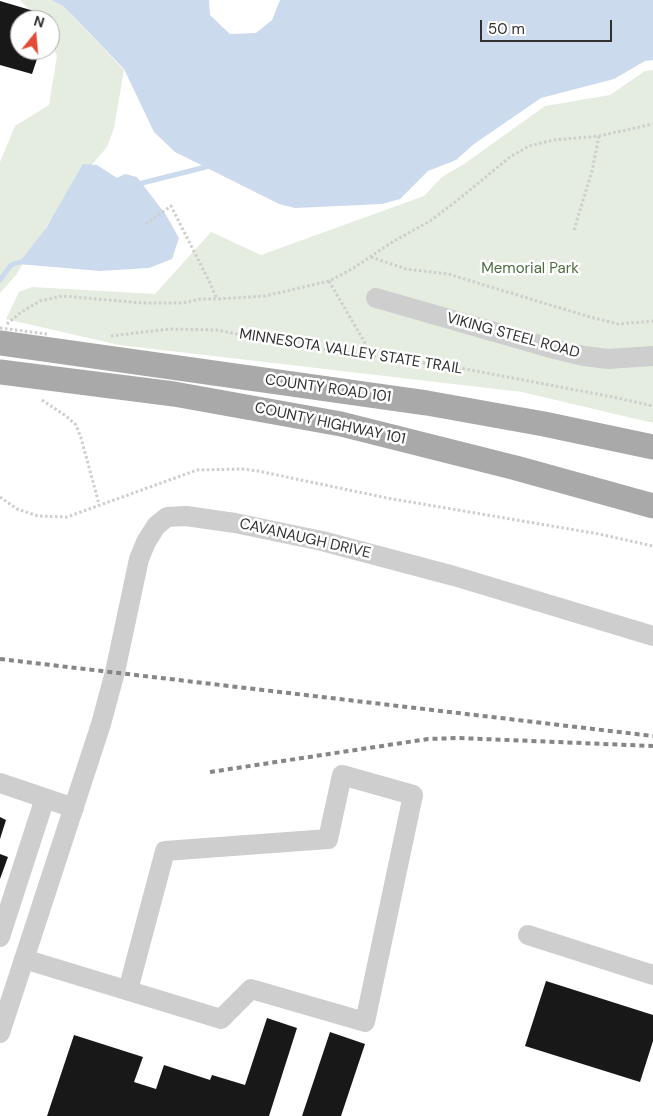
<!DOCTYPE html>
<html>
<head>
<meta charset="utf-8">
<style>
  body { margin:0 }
  #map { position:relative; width:653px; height:1116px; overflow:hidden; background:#fff; font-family:"DM Sans",sans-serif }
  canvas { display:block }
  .north { position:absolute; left:10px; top:10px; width:50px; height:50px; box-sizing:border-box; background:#fff; border:1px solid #adadad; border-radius:50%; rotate:17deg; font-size:14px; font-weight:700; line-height:20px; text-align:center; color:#313131 }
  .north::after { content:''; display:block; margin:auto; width:18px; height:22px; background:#e44b36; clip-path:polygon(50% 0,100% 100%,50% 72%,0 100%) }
  .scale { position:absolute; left:480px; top:20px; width:132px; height:22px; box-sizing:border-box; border:2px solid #313131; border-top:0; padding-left:6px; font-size:15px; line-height:18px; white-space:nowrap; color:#313131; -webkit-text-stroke:4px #fff; paint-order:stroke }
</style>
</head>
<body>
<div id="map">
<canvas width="653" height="1116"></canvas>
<div class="north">N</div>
<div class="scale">50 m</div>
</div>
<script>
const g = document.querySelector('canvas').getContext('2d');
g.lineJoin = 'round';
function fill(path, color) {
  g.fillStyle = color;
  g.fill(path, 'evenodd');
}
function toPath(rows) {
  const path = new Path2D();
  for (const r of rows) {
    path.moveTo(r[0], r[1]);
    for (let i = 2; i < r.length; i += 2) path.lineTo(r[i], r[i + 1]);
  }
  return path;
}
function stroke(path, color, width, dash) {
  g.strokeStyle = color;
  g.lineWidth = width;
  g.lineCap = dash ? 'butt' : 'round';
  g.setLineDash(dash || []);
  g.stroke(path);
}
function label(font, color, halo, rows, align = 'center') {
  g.font = font + ' "DM Sans",sans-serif';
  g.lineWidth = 5;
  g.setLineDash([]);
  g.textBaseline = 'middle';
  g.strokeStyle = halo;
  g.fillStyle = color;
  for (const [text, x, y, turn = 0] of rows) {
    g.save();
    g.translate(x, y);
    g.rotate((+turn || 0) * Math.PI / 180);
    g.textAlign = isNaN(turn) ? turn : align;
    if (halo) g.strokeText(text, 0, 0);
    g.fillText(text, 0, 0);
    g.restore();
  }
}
fill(toPath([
  [20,0,51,0,63,6,124,70,114,128,107,147,66,195,16,275,0,293,0,162,15,126,49,105,57,56,50,39,50,20,39,20],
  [653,70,653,423,522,392,119,345,6,319,19,292,32,287,155,294,211,232,261,255,424,196,442,177,464,164,545,106,610,95,645,71]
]), '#e4eddf');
fill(toPath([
  [51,0,209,0,210,15,230,34,256,33,272,20,280,0,653,0,653,60,645,61,614,79,541,98,474,144,456,160,428,171,400,199,382,204,295,208,279,204,175,152,154,132,124,69,73,16,63,6],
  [83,164,97,165,117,178,125,174,137,177,166,215,179,238,172,259,149,268,100,271,18,264,46,228]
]), '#ccdaed');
stroke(toPath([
  [137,187,142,183,206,167,211,163],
  [0,280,11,265,23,261]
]), '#ccdaed', 5);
fill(toPath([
  [0,1,51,16,50,20,20,20,20,50,40,50,32,74,0,65],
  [0,817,6,820,0,839],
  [0,854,8,857,0,879],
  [546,981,653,1015,653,1041,640,1082,525,1046],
  [267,1018,297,1028,269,1116,47,1116,74,1035,143,1057,134,1082,156,1089,164,1065,210,1080,212,1075,245,1085],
  [330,1032,365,1044,341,1116,302,1116]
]), '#181818');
stroke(toPath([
  [146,224,171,206,209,281,217,299],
  [574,230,592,171,599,136],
  [371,257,406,269,448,274,590,317,618,324,653,321],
  [329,281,372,355],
  [7,324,20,313,40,301,62,296,143,303,183,303,200,299,217,299,265,296,329,281,352,269,394,241,430,221,459,199,510,157,529,146,554,140,599,136,653,124],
  [111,336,169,329,217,330,287,344,460,368,613,397,653,406],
  [42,400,66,416,76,425,81,438,99,504],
  [0,497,17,509,38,516,67,517,197,470,242,469,258,471,387,498,599,534,653,546]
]), '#cecece', 3, [2.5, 2.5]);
stroke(toPath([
  [376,298,554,349,584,356,608,359,653,356],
  [0,783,74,808],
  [528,935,653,975],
  [0,937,45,798],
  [24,959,221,1019,251,989,365,1022,413,795,342,775,328,839,165,851,128,990],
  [0,1033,101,724,115,672,139,559,146,542,156,526,167,517,186,516,235,523,322,541,454,576,653,636]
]), '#cecece', 20);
stroke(toPath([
  [0,343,427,403,544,424,653,447],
  [0,372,174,394,341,424,516,468,653,506]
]), '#a9a9a9', 25);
stroke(toPath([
  [0,659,653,736],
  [210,772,428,739,459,738,653,746]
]), '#868686', 4, [5, 4]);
stroke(toPath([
  [0,328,47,334]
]), '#cecece', 3, [2.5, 2.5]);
label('15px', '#4b6d3e', '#fff', [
  ["Memorial Park",530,269]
]);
label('15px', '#313131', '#fff', [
  ["VIKING STEEL ROAD",513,336,15],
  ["MINNESOTA VALLEY STATE TRAIL",351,352,9],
  ["COUNTY ROAD 101",328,389,8],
  ["COUNTY HIGHWAY 101",330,424,12],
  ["CAVANAUGH DRIVE",305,539,13]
]);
</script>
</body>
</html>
